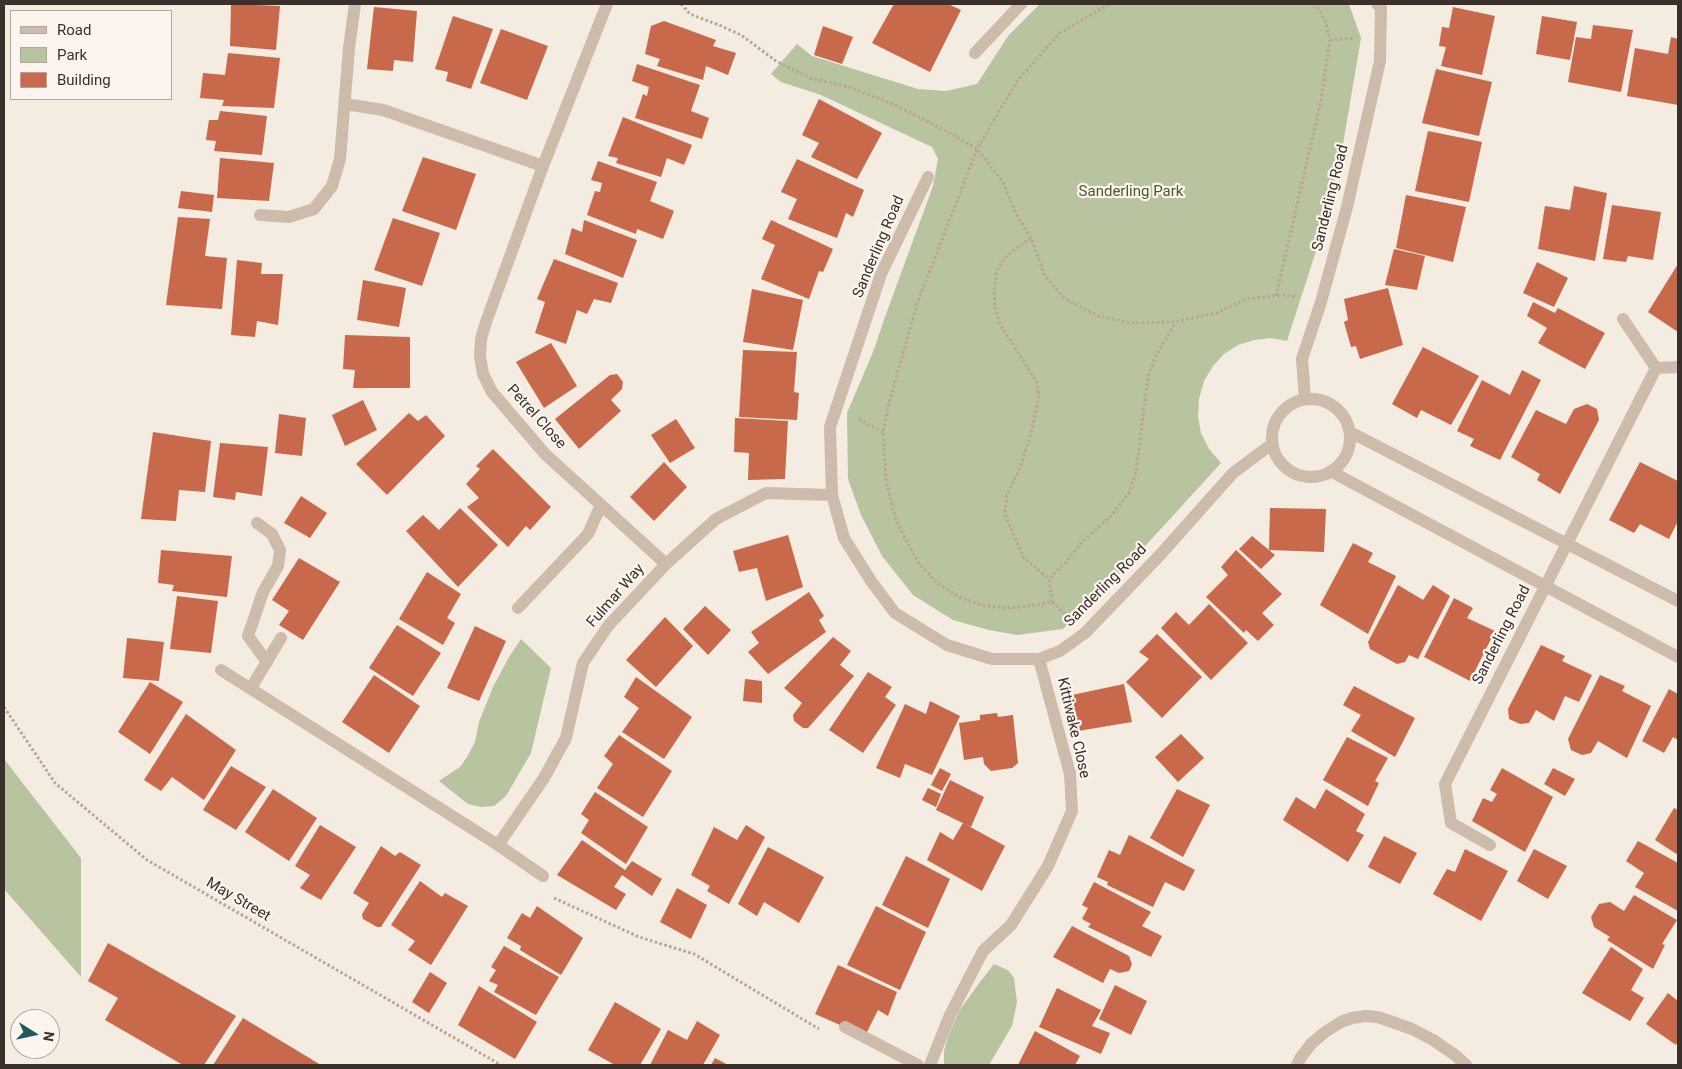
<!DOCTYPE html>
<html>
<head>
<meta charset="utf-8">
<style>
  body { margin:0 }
  #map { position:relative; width:1682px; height:1069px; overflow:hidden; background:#f4ebe1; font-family:Roboto,sans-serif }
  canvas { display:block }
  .frame { position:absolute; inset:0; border:5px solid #3b302b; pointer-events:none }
  .legend { position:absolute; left:10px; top:10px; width:162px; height:90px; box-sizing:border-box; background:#fbf5ee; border:1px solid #aea6a0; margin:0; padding:6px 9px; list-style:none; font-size:15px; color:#3b302b }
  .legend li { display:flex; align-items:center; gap:10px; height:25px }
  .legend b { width:25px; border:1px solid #aea6a0 }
  .north { position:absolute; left:10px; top:1009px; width:50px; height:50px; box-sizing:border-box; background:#fbf5ee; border:1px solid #aea6a0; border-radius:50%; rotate:100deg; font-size:14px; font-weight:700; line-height:20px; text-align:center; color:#3b302b }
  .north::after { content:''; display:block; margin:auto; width:18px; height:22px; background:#1f5a5e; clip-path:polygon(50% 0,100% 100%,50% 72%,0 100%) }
</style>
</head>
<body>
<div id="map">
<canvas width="1682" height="1069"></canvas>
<div class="frame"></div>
<ul class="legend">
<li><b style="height:6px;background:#cdbbac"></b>Road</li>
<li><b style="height:14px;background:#b8c4a0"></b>Park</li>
<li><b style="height:14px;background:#c8694b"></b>Building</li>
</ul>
<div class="north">N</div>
</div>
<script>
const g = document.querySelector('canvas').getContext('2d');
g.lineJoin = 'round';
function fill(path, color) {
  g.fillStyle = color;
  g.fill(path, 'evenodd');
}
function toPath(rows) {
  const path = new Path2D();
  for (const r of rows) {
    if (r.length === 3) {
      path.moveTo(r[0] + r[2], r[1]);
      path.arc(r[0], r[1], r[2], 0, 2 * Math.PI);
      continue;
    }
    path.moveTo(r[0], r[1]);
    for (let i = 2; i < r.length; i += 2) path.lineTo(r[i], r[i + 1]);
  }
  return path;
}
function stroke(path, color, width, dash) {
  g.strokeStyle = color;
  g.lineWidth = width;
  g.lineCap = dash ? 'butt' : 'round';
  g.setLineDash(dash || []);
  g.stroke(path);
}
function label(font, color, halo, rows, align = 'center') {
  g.font = font + ' Roboto,sans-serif';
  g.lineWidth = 4.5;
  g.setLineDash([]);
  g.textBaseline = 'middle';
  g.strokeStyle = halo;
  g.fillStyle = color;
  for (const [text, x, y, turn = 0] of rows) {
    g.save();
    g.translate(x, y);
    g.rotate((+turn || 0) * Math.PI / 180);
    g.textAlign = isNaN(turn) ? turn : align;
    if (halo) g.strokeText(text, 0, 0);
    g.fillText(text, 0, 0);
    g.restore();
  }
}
fill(toPath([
  [1040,4,1349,4,1361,38,1342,150,1317,248,1287,341,1271,338,1254,340,1238,345,1224,354,1213,366,1204,381,1199,399,1198,416,1201,433,1209,449,1221,463,1095,601,1063,629,1017,635,989,630,953,620,913,595,882,556,861,515,848,479,847,413,873,352,885,317,933,186,938,159,932,147,821,95,781,82,771,74,797,44,812,56,918,89,946,91,977,84,1008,36],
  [521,639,551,668,531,753,506,796,494,806,481,807,468,804,439,781,460,767,467,757,475,742,479,722,493,687,509,657],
  [4,759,81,858,81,977,4,889],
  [994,964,1008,970,1014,978,1017,1002,1012,1026,989,1065,944,1065,944,1051,949,1034,959,1011,980,982]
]), '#b8c4a0');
fill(toPath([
  [231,4,280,6,276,50,230,46],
  [894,4,948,4,961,10,930,72,872,43],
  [374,7,417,11,413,62,394,60,393,71,367,69],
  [1453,7,1495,16,1482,75,1441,66,1446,47,1439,46,1442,27,1449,28],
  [453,16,493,29,471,89,446,81,448,72,435,69],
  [1542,16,1577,22,1570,60,1536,54],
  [664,21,716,40,713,46,736,53,728,75,706,66,703,80,657,66,660,59,645,54,651,26],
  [1593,25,1633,30,1621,92,1568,82,1576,37,1591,39],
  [823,26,853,37,842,64,814,55],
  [501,29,548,46,527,100,480,83],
  [1671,37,1678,39,1678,105,1627,96,1635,48,1668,54],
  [228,53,280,58,274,108,222,106,224,100,200,98,203,73,225,75],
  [637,64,700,85,691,111,709,118,702,139,635,118,643,94,647,96,649,87,632,81],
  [1436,69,1492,82,1479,136,1422,123],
  [819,99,882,133,857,179,811,157,819,143,802,135],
  [220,111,267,116,262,155,214,151,216,141,206,140,209,120,218,120],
  [623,117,692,145,684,165,667,158,661,177,616,163,618,158,608,156],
  [1428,131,1482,142,1469,202,1415,191],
  [423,157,476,174,456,230,402,211],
  [220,158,274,163,269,201,217,198],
  [797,159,864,190,853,217,846,213,837,238,788,219,797,199,781,192],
  [598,161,657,182,650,201,674,211,663,239,637,229,636,234,587,215,595,191,600,192,602,183,591,180],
  [1574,186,1607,193,1595,261,1538,249,1545,206,1570,210],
  [181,191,214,195,212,212,178,208],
  [1406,195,1466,207,1453,262,1396,248],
  [1612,205,1661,212,1653,260,1628,256,1626,262,1603,259],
  [178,217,210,219,205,256,227,258,222,309,166,305],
  [393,218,440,233,422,286,374,270],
  [584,220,637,240,623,278,565,254,572,228,582,232],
  [771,220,833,249,823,272,819,271,809,299,761,279,775,245,762,239],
  [1394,249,1425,256,1417,290,1385,285],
  [554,259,618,283,611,303,594,299,587,314,577,310,566,344,535,333,545,302,537,299],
  [237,260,262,263,261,274,283,274,278,325,257,321,255,337,231,335],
  [1537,262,1568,278,1554,307,1523,293],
  [1678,264,1678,332,1648,312],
  [363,280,406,288,399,327,357,320],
  [1388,288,1403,345,1360,359,1356,346,1351,347,1344,322,1348,320,1344,299],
  [752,289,803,300,793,350,743,342],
  [1533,302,1555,313,1558,308,1605,333,1585,369,1538,343,1547,328,1527,316],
  [345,335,410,337,410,388,353,388,355,370,343,369],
  [551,343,577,386,544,408,516,362],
  [1423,347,1479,376,1451,425,1421,410,1417,418,1392,404],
  [743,350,797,352,794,392,799,393,797,420,739,417],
  [1522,370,1541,380,1500,460,1470,446,1474,439,1457,431,1482,380,1510,395],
  [617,374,623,382,622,389,611,400,621,411,579,449,555,419,610,375],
  [363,400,377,430,345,446,332,415],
  [1587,404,1597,409,1599,420,1560,494,1537,480,1540,474,1511,457,1536,410,1566,424,1574,409],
  [409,413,418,421,426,415,445,436,387,495,356,464],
  [279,414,306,418,302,456,275,453],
  [735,418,788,421,785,479,748,480,749,453,734,452],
  [676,419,695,448,670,463,651,435],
  [153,432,211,441,205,492,179,490,176,521,141,519],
  [220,443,268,447,262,496,236,492,235,500,213,497],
  [493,449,551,507,530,530,526,526,508,547,467,507,479,498,466,484,480,469,476,466],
  [664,462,687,487,654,521,630,497],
  [1640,462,1678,481,1678,521,1669,539,1640,524,1634,533,1609,520],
  [301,496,327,513,310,538,284,523],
  [460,508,498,545,458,587,406,531,423,515,439,530],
  [1270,508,1326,509,1324,552,1269,550],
  [788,535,803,587,766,601,757,568,739,572,733,551],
  [1252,536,1275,555,1261,569,1239,549],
  [1353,543,1373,553,1368,562,1396,576,1368,634,1320,605],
  [161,550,232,556,227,597,172,591,174,585,158,583],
  [1236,550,1282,594,1262,613,1274,625,1258,641,1246,630,1244,633,1206,597,1228,575,1221,567],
  [299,558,340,582,303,640,279,625,289,611,272,600],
  [427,572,461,594,447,618,455,623,443,645,399,619],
  [1398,585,1423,600,1433,585,1450,596,1418,659,1409,655,1405,662,1397,664,1370,649,1368,642],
  [809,592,824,616,819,620,826,632,768,674,748,652,759,643,751,632],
  [177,596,218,601,211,653,170,649],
  [1454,598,1473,608,1467,618,1495,631,1470,681,1424,657],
  [1209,604,1248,643,1211,680,1161,628,1176,612,1189,625],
  [705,606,731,630,708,655,683,629],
  [665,617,693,646,656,687,626,660],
  [397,625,441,653,413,696,369,668],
  [475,626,506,641,479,701,447,688],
  [1157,634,1202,677,1162,718,1126,682,1149,659,1139,652],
  [833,637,851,651,840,665,854,676,808,728,803,728,794,721,793,715,802,703,784,688],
  [127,638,164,642,159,681,123,678],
  [1541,645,1565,656,1562,661,1592,675,1579,702,1565,696,1554,721,1536,710,1529,723,1520,724,1509,719,1508,709],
  [868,672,892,687,885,697,896,705,863,753,829,730],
  [374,675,420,706,389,753,342,722],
  [1600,675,1625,686,1622,691,1651,706,1627,758,1598,741,1591,753,1582,755,1571,750,1568,739],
  [636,677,692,717,664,759,622,732,639,708,624,697],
  [745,679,762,681,762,703,743,701],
  [150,682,183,702,150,754,118,732],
  [1124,684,1132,722,1078,731,1072,695],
  [1354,686,1415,718,1395,757,1351,731,1361,715,1343,705],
  [1669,689,1678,694,1678,740,1673,737,1664,753,1642,741],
  [930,701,960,716,932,775,905,764,900,778,876,768,905,704,926,714],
  [997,713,998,717,1013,715,1018,763,1012,768,991,771,984,764,983,757,964,760,959,723,980,720,980,715],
  [186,714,236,750,204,800,172,777,161,791,144,780],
  [1181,734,1204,758,1178,782,1155,757],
  [619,735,672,771,643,817,597,788,613,764,604,756],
  [1347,737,1388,758,1375,781,1379,783,1368,806,1323,780],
  [231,766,266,787,236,830,203,810],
  [940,768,951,774,942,791,931,785],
  [1502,768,1553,797,1525,852,1472,821,1483,798,1492,802,1497,794,1490,790],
  [1553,768,1575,779,1565,796,1544,784],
  [950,780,984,797,971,827,936,810],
  [928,788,941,794,936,807,922,800],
  [273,789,317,818,289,861,245,832],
  [1177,789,1210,805,1183,857,1150,838],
  [1326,789,1365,814,1356,831,1364,835,1348,862,1283,820,1296,797,1315,809],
  [595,792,648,827,626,864,581,833,589,820,581,814],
  [1674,808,1678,810,1678,855,1655,840],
  [963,823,1005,846,982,891,927,860,940,832,953,840],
  [320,825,356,847,321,900,300,888,310,875,295,866],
  [746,825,765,837,729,904,707,891,710,886,691,875,714,827,737,840],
  [1129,835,1195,870,1184,891,1165,882,1153,907,1107,885,1108,882,1097,877,1109,850,1120,855],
  [1384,836,1417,853,1400,884,1368,867],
  [582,840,625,870,632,861,662,879,652,896,622,875,614,887,626,894,616,910,557,875],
  [1638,841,1678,863,1678,911,1635,887,1644,873,1626,861],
  [381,846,395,856,400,852,421,865,381,927,377,927,363,919,362,914,369,903,353,893],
  [768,847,824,877,799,923,764,902,757,916,738,904],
  [1465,849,1508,871,1481,921,1433,894,1447,869,1455,872],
  [1534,849,1567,866,1548,899,1517,881],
  [906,856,950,879,928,928,882,905],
  [420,881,442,897,445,893,468,906,431,965,408,950,415,941,391,925],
  [1094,882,1151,912,1142,926,1162,936,1151,957,1088,927,1091,924,1082,919,1088,908,1082,905],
  [677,888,707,905,691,939,660,922],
  [1634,895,1677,920,1662,944,1665,945,1653,969,1607,940,1610,937,1594,927,1591,917,1599,904,1610,902,1624,911],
  [537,906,583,938,561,975,520,950,521,946,507,938,522,913,530,918],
  [876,906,926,932,900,990,847,965],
  [1072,926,1129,956,1132,964,1129,971,1119,973,1110,969,1103,983,1053,957],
  [108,943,236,1016,204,1065,183,1065,105,1020,118,998,88,981],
  [504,946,559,977,536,1015,494,992,498,985,489,981,496,970,491,967],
  [1611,947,1643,969,1631,990,1644,998,1630,1021,1582,993],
  [838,965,897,992,888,1016,878,1010,865,1036,815,1014],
  [430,972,447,983,429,1013,412,1002],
  [1115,985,1147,1001,1131,1035,1099,1019],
  [479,986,537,1022,515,1059,458,1025],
  [1057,988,1101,1010,1092,1026,1110,1033,1101,1054,1039,1027],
  [1668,993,1678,1001,1678,1041,1676,1045,1646,1024],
  [615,1002,661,1029,640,1065,615,1065,588,1050],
  [243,1018,321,1065,213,1065],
  [697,1021,720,1035,703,1065,650,1065,668,1030,687,1040],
  [1035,1031,1080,1056,1075,1065,1018,1065],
  [715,1058,728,1065,711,1065]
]), '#c8694b');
stroke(toPath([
  [681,4,690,14,719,25,741,35,776,61,810,78,849,87,893,104,941,128,977,149,1003,182,1016,214,1031,238,1045,276,1064,298,1098,316,1132,323,1175,322,1216,313,1246,299,1283,295,1295,297],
  [1330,40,1355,38],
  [1031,238,1007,255,997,270,994,290,995,308,1000,324,1037,382,1039,396,1031,433,1020,468,1007,494,1005,514,1023,557,1049,579],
  [1276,296,1321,101,1330,40,1325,20,1315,4],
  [859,419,883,432],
  [1052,602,1049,579,1066,562,1083,541,1110,517,1129,493,1136,472,1148,377,1155,358,1175,323],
  [1065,614,1052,602,1030,606,1005,608,981,605,961,598,937,583,918,562,896,521,886,479,883,432,889,403,917,304,977,149,1018,80,1060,33,1110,4],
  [4,707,55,783,147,860,501,1065],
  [554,898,639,937,694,954,819,1029]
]), '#b9a596', 3, [2.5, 2.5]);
stroke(toPath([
  [607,4,543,166,486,322,481,339,480,356,483,374,492,392,545,454,666,564],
  [975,53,1021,4],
  [345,104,383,110,543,166],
  [928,177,881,274,830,427,832,495,844,538,871,581,895,613,947,645,992,659,1039,659,1060,651,1085,633,1160,555,1233,473,1272,444],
  [260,215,289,217,314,209,332,186,340,159,349,48,355,4],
  [1623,319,1656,368],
  [1656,368,1678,367],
  [1311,438,39],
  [1305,399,1302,359,1321,302,1347,207,1380,61,1381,8,1377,4],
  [1350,432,1678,601],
  [1332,472,1678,657],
  [257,523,272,534,280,550,278,566,263,592,248,636,267,662],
  [518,608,588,534,601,505],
  [221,670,498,845,543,876],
  [251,688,281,638],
  [498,845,544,778,566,738,583,663,608,626,666,564,716,519,766,493,832,495],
  [1490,845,1451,823,1445,784,1656,368],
  [845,1027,918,1065],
  [930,1065,950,1015,983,951,1011,925,1048,866,1072,811,1070,774,1039,659],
  [1297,1065,1301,1057,1312,1043,1325,1032,1341,1022,1352,1018,1365,1016,1378,1017,1412,1029,1433,1040,1455,1055,1466,1065]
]), '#cdbbac', 12);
label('15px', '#4a5a2e', '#fbf5ee', [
  ["Sanderling Park",1131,192]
]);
label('15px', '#3b302b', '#fbf5ee', [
  ["Sanderling Road",1331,198,-76],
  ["Sanderling Road",879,247,-67],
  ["Petrel Close",536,417,48],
  ["Sanderling Road",1106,586,-45],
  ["Fulmar Way",616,596,-49],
  ["Sanderling Road",1502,635,-63],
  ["Kittiwake Close",1073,728,77],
  ["May Street",238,900,30]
]);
</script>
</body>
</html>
